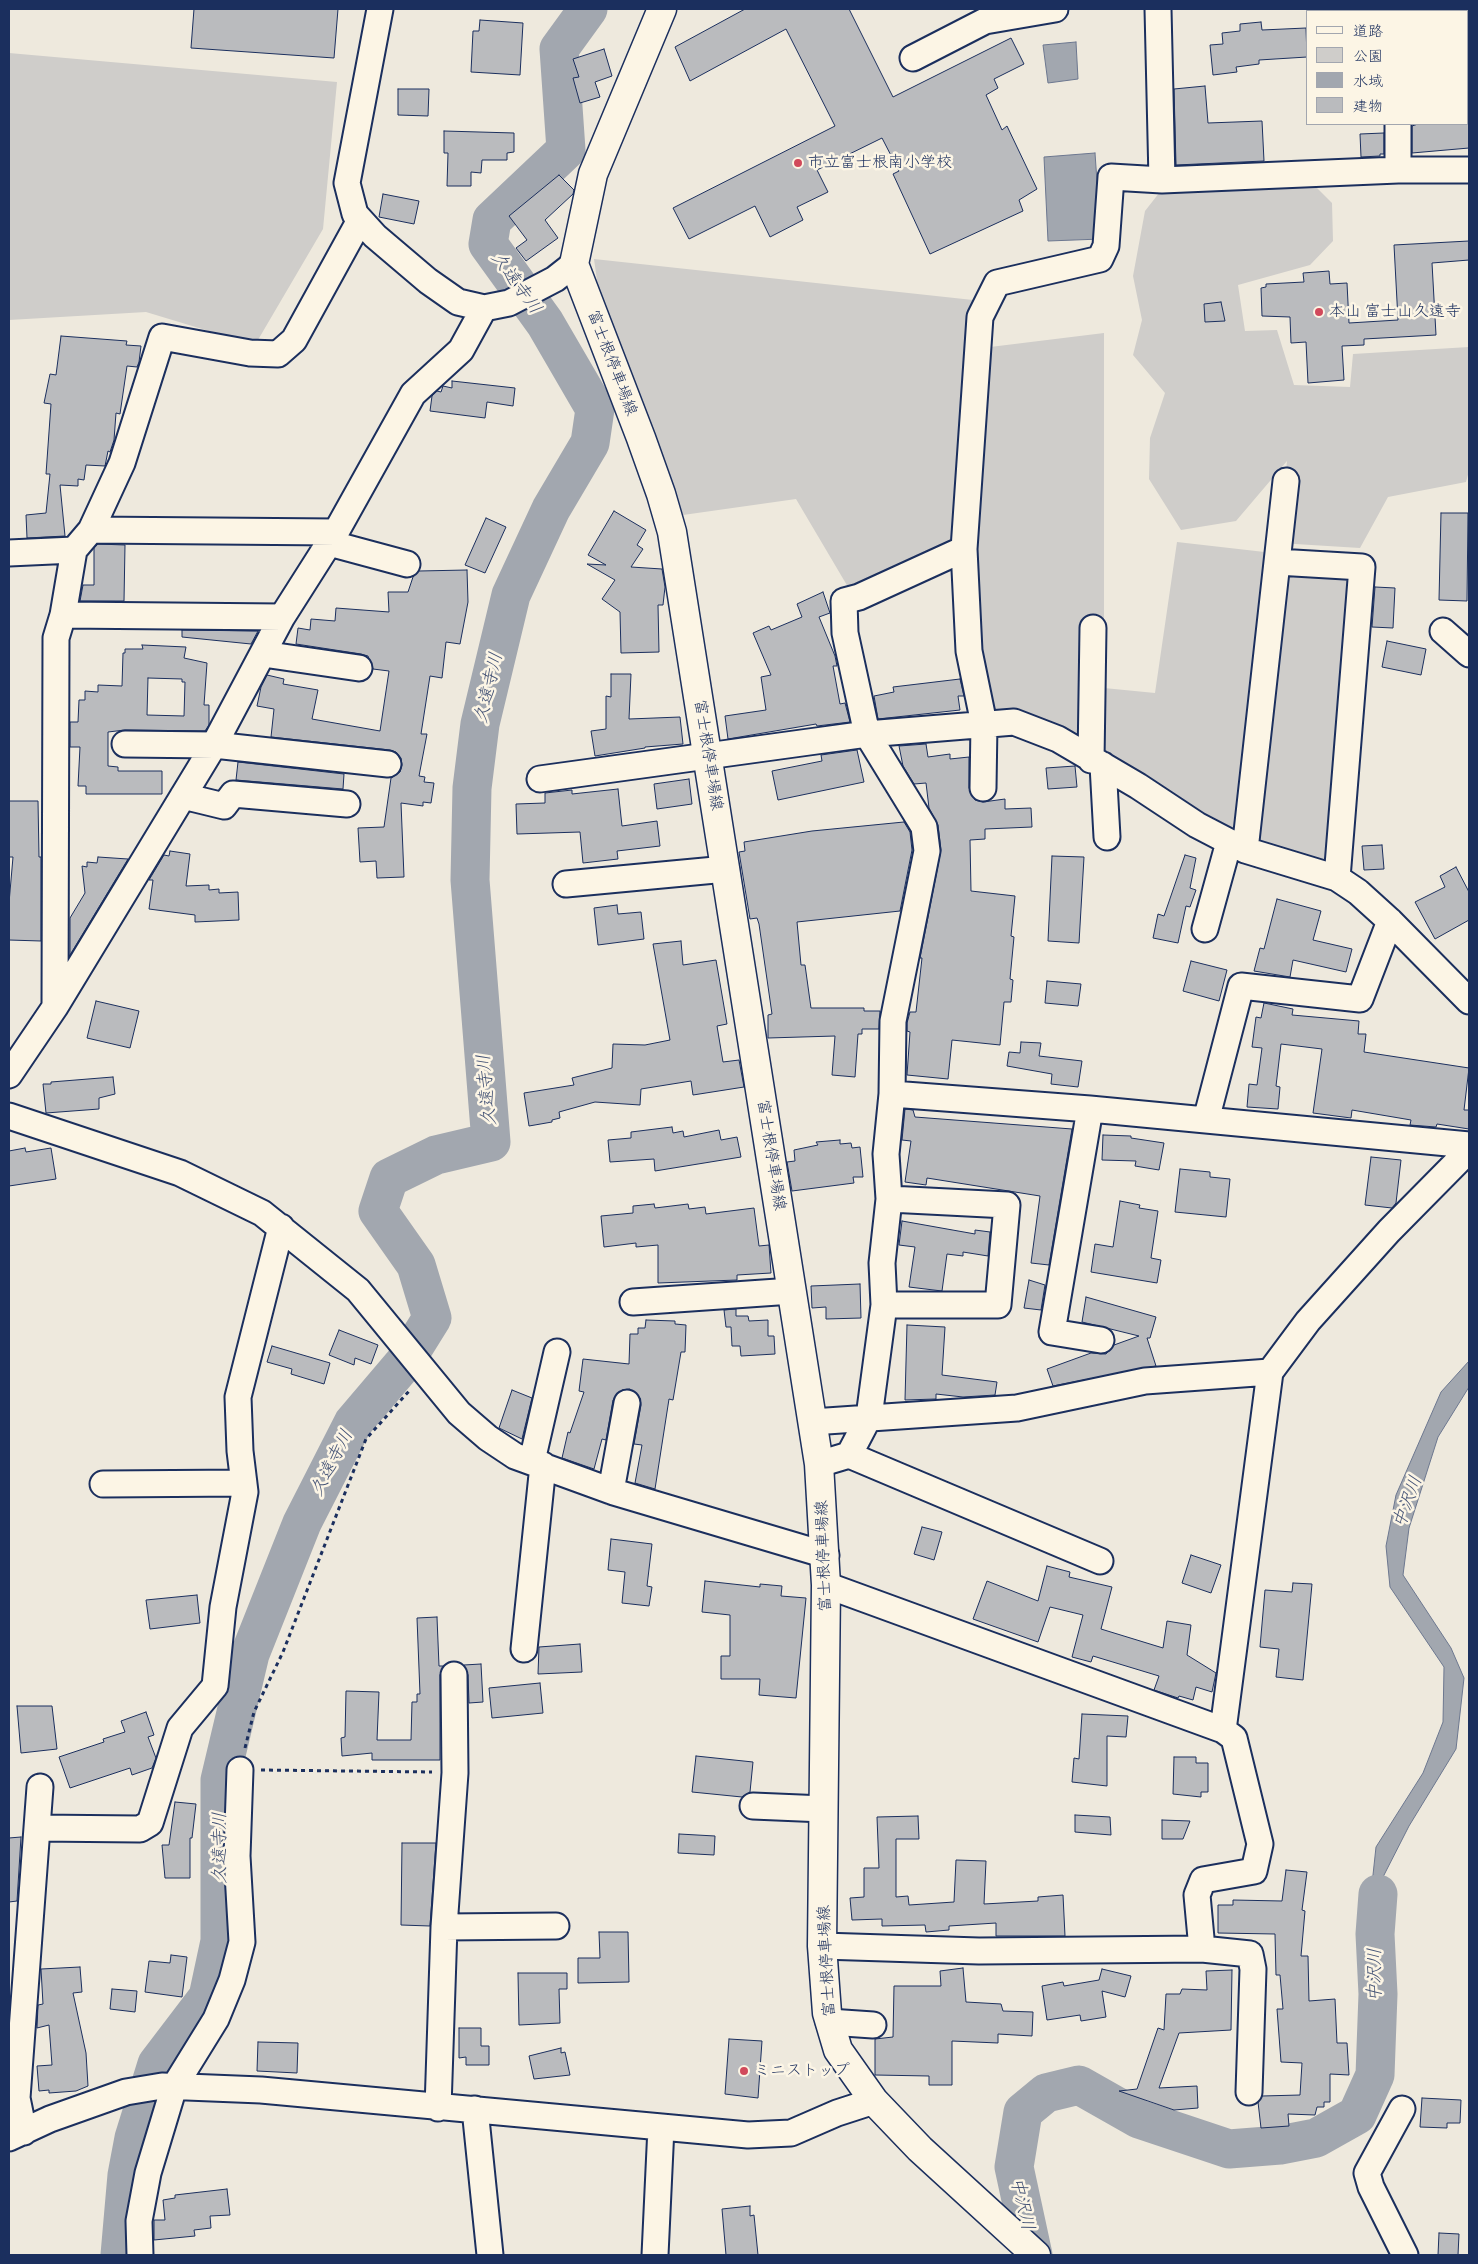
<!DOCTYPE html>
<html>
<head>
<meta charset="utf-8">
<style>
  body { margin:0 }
  #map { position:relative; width:1478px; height:2264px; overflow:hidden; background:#eee9dd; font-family:"Patrick Hand","Klee One",sans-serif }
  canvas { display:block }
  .frame { position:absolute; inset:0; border:10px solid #1b2f5e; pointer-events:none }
  .legend { position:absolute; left:1306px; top:10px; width:162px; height:115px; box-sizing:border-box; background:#fcf5e5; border:1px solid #a2a6af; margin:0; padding:6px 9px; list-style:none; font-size:15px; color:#1b2f5e }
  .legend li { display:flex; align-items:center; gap:10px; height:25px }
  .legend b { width:25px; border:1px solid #a2a6af }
</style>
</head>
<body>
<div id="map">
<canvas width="1478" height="2264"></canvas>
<div class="frame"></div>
<ul class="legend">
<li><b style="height:6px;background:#fcf5e5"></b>道路</li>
<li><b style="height:14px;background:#cfcdca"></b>公園</li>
<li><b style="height:14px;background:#a2a7af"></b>水域</li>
<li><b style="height:14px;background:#babbbe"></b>建物</li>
</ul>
</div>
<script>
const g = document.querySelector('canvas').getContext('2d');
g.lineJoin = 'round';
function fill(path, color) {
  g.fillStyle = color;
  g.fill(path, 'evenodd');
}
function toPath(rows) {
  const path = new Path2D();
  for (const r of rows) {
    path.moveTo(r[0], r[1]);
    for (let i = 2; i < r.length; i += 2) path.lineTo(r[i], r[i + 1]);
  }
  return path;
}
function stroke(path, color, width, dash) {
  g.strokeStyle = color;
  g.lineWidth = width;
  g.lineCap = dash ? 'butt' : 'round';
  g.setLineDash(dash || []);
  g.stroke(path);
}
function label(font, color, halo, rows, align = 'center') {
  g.font = font + ' "Patrick Hand","Klee One",sans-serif';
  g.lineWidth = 5;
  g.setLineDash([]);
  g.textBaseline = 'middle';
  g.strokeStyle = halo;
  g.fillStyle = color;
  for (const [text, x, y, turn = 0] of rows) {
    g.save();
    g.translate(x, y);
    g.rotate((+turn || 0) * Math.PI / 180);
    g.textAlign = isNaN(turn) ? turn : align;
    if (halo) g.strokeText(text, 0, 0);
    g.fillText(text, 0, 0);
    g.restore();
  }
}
fill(toPath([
  [9,53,337,82,323,229,255,345,146,312,9,320],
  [1305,176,1332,203,1333,241,1310,265,1238,285,1245,331,1277,330,1294,385,1350,387,1353,354,1469,347,1469,471,1466,482,1388,497,1360,548,1279,543,1287,461,1236,521,1181,530,1149,479,1150,438,1165,393,1133,355,1142,320,1133,276,1145,211,1163,188],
  [594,259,973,300,965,539,848,587,796,499,683,515,602,316],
  [1104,333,1104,688,1155,693,1177,542,1282,554,1355,571,1337,865,1257,844,979,716,969,651,982,348]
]), '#cfcdca');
const water = toPath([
  [1076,42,1078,79,1048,83,1043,45,1076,42],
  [1095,153,1101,239,1048,241,1044,157,1095,153],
  [1469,1361,1469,1387,1438,1437,1409,1528,1403,1575,1451,1648,1464,1678,1456,1749,1409,1826,1383,1877,1376,1947,1369,1912,1376,1847,1423,1773,1443,1722,1444,1667,1390,1587,1386,1546,1396,1495,1441,1392,1469,1361]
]);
fill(water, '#a2a7af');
stroke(water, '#6c778f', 1);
stroke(toPath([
  [120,2255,127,2175,134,2138,157,2064,208,1997,220,1941,220,1780,250,1654,302,1523,353,1423,404,1363,432,1318,416,1265,378,1211,389,1178,436,1155,491,1142,470,880,472,788,480,724,511,595,551,509,590,443,595,409,545,323,488,244,492,220,566,150,559,49,588,9],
  [1033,2255,1014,2167,1023,2112,1046,2093,1079,2085,1139,2119,1229,2149,1280,2145,1316,2138,1357,2115,1375,2075,1378,1994,1375,1934,1378,1894]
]), '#a2a7af', 39);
const building = toPath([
  [194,9,338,9,334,58,191,48,194,9],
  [745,9,849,9,893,97,1011,38,1024,64,994,79,998,88,986,95,1002,130,1007,126,1037,189,1019,200,1023,211,930,254,893,174,899,171,882,138,817,170,828,192,797,207,803,220,770,237,755,206,689,239,673,208,835,126,786,29,690,81,675,47,745,9],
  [480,20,523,23,520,75,471,72,473,31,479,31,480,20],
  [1261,22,1262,30,1306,28,1307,57,1259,60,1259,64,1236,67,1237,72,1213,75,1210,45,1223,44,1222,33,1240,31,1240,24,1261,22],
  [604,49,612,76,595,82,600,97,580,103,573,78,579,77,573,59,604,49],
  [1205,86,1208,123,1262,121,1264,161,1176,165,1174,89,1205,86],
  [398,89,429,89,428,116,398,115,398,89],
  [1418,124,1469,124,1469,148,1412,153,1412,126,1418,124],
  [444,131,514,133,514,152,507,153,507,160,482,160,481,173,471,172,471,186,447,186,448,153,444,153,444,131],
  [1384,133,1384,154,1380,154,1380,156,1361,157,1360,134,1384,133],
  [559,175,574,190,573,194,545,220,558,238,526,261,516,248,527,240,509,216,559,175],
  [383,194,419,201,414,224,379,217,383,194],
  [1469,241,1469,260,1432,263,1436,335,1364,339,1364,345,1342,346,1344,380,1308,383,1306,342,1291,343,1290,317,1262,316,1261,288,1266,287,1266,284,1304,282,1303,273,1329,271,1330,284,1347,283,1349,323,1398,320,1394,245,1469,241],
  [1221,302,1225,321,1205,322,1204,304,1221,302],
  [61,336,127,341,126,345,141,346,139,362,137,367,127,366,120,414,116,413,114,440,110,452,108,451,105,466,86,465,84,480,78,479,78,486,60,485,65,536,27,538,26,515,46,513,50,474,46,474,51,404,44,403,50,374,56,375,61,336],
  [452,381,515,388,513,406,487,402,485,418,430,411,432,396,437,391,441,392,443,386,452,388,452,381],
  [614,511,646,530,637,545,643,549,631,567,662,569,665,587,663,605,658,605,659,652,621,653,620,612,602,599,615,580,587,564,606,565,588,555,614,511],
  [1441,513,1468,513,1467,601,1439,600,1441,513],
  [486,518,506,527,485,573,465,565,486,518],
  [98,544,125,545,124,601,80,601,83,585,94,585,94,548,98,544],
  [467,570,468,602,460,644,446,642,442,678,430,676,421,734,427,734,419,776,425,777,424,782,434,783,431,803,423,802,423,806,401,803,404,877,377,878,376,861,360,862,358,828,384,827,391,778,400,772,402,765,401,758,396,752,390,750,271,737,274,709,257,706,261,687,267,675,284,679,283,684,318,690,312,719,380,731,389,671,373,669,368,656,361,654,296,644,298,628,310,630,311,619,335,621,336,608,389,612,388,592,408,592,413,577,419,571,467,570],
  [1375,587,1395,588,1393,628,1372,627,1375,587],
  [823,592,830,613,819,617,835,656,837,666,833,666,840,704,845,703,850,722,817,726,816,724,728,739,725,716,766,710,761,677,771,675,753,633,769,626,771,630,802,617,797,604,823,592],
  [182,630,258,631,251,644,182,637,182,630],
  [1387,641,1426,649,1421,675,1382,667,1387,641],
  [142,645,186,647,184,658,207,663,204,705,209,705,209,725,205,731,125,730,108,732,108,766,118,767,118,771,162,771,162,794,86,794,86,786,78,786,80,747,70,747,70,722,78,722,79,700,85,700,85,691,98,692,98,685,122,686,123,653,125,653,125,649,143,649,142,645],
  [148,678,182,679,182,682,185,682,184,716,147,715,148,678],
  [611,674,631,674,629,719,680,717,683,744,645,747,645,748,595,756,591,731,606,729,606,696,611,697,611,674],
  [960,679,964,696,958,696,960,710,878,719,874,696,894,692,893,687,960,679],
  [926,744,928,757,950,754,950,759,969,757,969,788,975,800,983,802,1005,799,1005,809,1031,808,1032,827,985,829,985,839,970,840,971,891,1015,896,1011,936,1014,937,1010,979,1013,980,1011,1002,1004,1002,1000,1045,952,1040,948,1079,907,1075,910,1032,907,1031,907,1023,910,1012,916,1012,922,958,920,958,941,850,938,825,929,808,926,783,914,784,903,766,899,746,926,744],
  [857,750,864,782,778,800,772,771,822,761,821,755,857,750],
  [238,762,344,774,343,789,236,780,238,762],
  [1075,766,1077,787,1048,789,1046,768,1075,766],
  [689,779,692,804,657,809,654,784,689,779],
  [618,789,622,826,657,821,660,846,617,851,618,859,583,863,580,832,517,834,516,804,545,803,545,793,572,790,572,794,618,789],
  [9,801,38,801,39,857,41,857,41,941,9,940,9,903,13,857,9,857,9,801],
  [904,822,910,832,912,850,900,911,797,922,801,965,805,965,811,1008,864,1008,864,1011,880,1011,879,1029,862,1029,862,1034,858,1034,855,1077,832,1075,835,1036,768,1038,768,1015,772,1014,759,924,757,918,750,919,739,852,745,851,744,842,812,831,904,822],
  [1382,845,1384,869,1364,870,1362,846,1382,845],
  [170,851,190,854,186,886,209,885,209,890,219,889,219,893,238,892,239,920,195,922,195,915,149,909,153,880,149,880,164,855,169,856,170,851],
  [1185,855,1196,858,1190,888,1196,890,1190,907,1186,906,1178,943,1153,938,1158,914,1164,916,1185,855],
  [1052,856,1084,857,1079,943,1048,941,1052,856],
  [98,857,128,859,70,955,70,918,85,893,82,866,87,867,87,862,97,863,98,857],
  [1456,867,1469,892,1469,920,1435,939,1415,902,1445,887,1440,876,1456,867],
  [1277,899,1321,911,1313,940,1352,949,1346,972,1293,960,1290,977,1254,971,1260,948,1264,949,1277,899],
  [617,905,618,914,641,912,644,939,598,945,594,908,617,905],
  [681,941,683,965,716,960,727,1024,717,1026,723,1062,739,1060,744,1087,693,1095,691,1081,641,1089,640,1105,595,1102,559,1112,560,1118,552,1120,552,1122,529,1126,524,1093,574,1085,572,1078,612,1068,613,1044,645,1045,670,1040,653,944,681,941],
  [1191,961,1227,970,1219,1001,1183,991,1191,961],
  [1047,981,1081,984,1078,1006,1045,1003,1047,981],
  [96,1001,139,1011,130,1048,87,1038,96,1001],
  [1264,1003,1293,1009,1292,1015,1359,1021,1358,1034,1366,1034,1364,1052,1469,1068,1464,1110,1469,1110,1469,1129,1437,1124,1436,1127,1410,1125,1411,1120,1352,1110,1351,1118,1313,1113,1322,1049,1281,1044,1276,1086,1280,1087,1278,1109,1247,1107,1249,1084,1257,1085,1262,1048,1252,1047,1256,1017,1261,1018,1264,1003],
  [1021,1042,1041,1043,1039,1056,1082,1061,1078,1087,1051,1084,1052,1074,1007,1066,1009,1052,1020,1053,1021,1042],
  [113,1077,115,1094,99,1098,99,1109,46,1113,43,1084,51,1084,51,1082,113,1077],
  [905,1109,913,1110,915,1117,1072,1129,1049,1265,1031,1263,1040,1196,927,1178,926,1185,905,1182,911,1141,902,1140,905,1109],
  [672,1127,673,1133,683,1131,684,1137,719,1130,721,1140,737,1137,741,1157,655,1171,654,1159,610,1162,608,1140,631,1138,631,1132,672,1127],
  [1103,1135,1131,1136,1131,1138,1164,1143,1159,1170,1135,1166,1136,1161,1102,1160,1103,1135],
  [840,1140,840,1144,851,1143,852,1148,860,1147,863,1177,853,1177,854,1183,792,1191,787,1162,795,1161,794,1150,818,1145,816,1142,840,1140],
  [25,1148,26,1152,51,1148,56,1179,9,1186,9,1151,25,1148],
  [1371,1157,1401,1160,1396,1203,1392,1208,1365,1205,1371,1157],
  [1180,1169,1210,1172,1210,1177,1230,1179,1226,1217,1175,1212,1180,1169],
  [1120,1201,1140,1205,1139,1208,1158,1211,1151,1258,1161,1260,1157,1283,1091,1272,1095,1244,1113,1247,1120,1201],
  [654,1204,655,1208,688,1204,689,1209,705,1207,706,1214,754,1208,759,1246,769,1245,771,1273,737,1275,737,1280,658,1283,658,1245,636,1247,636,1243,604,1247,601,1216,633,1213,633,1206,654,1204],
  [902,1221,975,1234,975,1230,990,1232,988,1256,963,1252,963,1256,947,1254,942,1291,909,1287,915,1247,899,1245,902,1221],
  [1029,1280,1045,1285,1041,1310,1024,1308,1029,1280],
  [860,1284,861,1318,826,1319,826,1307,812,1308,811,1286,860,1284],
  [1086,1297,1156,1317,1150,1338,1147,1338,1156,1366,1053,1386,1047,1369,1091,1353,1106,1354,1114,1345,1139,1336,1082,1322,1086,1297],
  [736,1309,736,1316,748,1316,749,1321,768,1320,768,1336,774,1336,775,1354,741,1356,740,1346,732,1346,731,1327,726,1327,724,1310,736,1309],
  [646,1320,675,1321,675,1324,686,1325,685,1352,681,1352,673,1400,669,1399,655,1489,635,1483,642,1445,634,1444,641,1405,640,1398,630,1389,622,1390,613,1400,606,1440,602,1439,594,1469,562,1458,568,1432,570,1433,584,1392,579,1391,583,1359,629,1364,630,1334,638,1334,638,1328,645,1328,646,1320],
  [907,1325,945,1327,942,1375,997,1382,995,1395,963,1397,936,1394,936,1399,905,1400,907,1325],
  [339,1330,378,1345,371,1364,355,1358,354,1365,329,1355,339,1330],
  [272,1346,330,1363,324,1384,291,1374,292,1369,267,1362,272,1346],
  [512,1390,532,1398,522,1439,499,1428,512,1390],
  [922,1527,942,1532,934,1560,914,1554,922,1527],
  [611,1539,652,1544,647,1586,652,1587,649,1606,622,1603,625,1572,608,1570,611,1539],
  [1191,1555,1221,1565,1211,1593,1182,1583,1191,1555],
  [1047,1566,1070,1572,1069,1577,1112,1587,1101,1629,1163,1648,1167,1621,1191,1625,1187,1655,1216,1673,1212,1692,1196,1687,1193,1700,1179,1696,1178,1698,1154,1690,1159,1676,1093,1656,1091,1662,1072,1657,1083,1615,1050,1607,1038,1642,973,1619,987,1581,1038,1601,1047,1566],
  [705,1581,760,1587,760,1584,782,1586,781,1596,806,1598,796,1698,759,1695,760,1679,721,1679,721,1656,730,1656,730,1615,702,1612,705,1581],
  [1293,1583,1312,1584,1303,1680,1276,1677,1279,1649,1260,1647,1265,1590,1292,1592,1293,1583],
  [197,1595,200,1623,150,1629,146,1600,197,1595],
  [437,1617,439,1666,444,1666,440,1675,440,1760,372,1760,372,1753,342,1756,341,1738,345,1737,346,1691,379,1692,377,1740,411,1740,412,1702,417,1702,417,1694,420,1694,417,1618,437,1617],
  [580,1644,582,1672,538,1674,539,1647,580,1644],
  [481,1664,483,1702,469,1703,468,1675,464,1665,481,1664],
  [540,1683,543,1713,492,1718,489,1688,540,1683],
  [17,1706,52,1706,57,1749,21,1753,17,1706],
  [146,1712,154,1735,148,1737,156,1758,152,1768,132,1775,130,1768,70,1788,59,1757,104,1742,103,1739,125,1732,121,1721,146,1712],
  [1082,1714,1128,1716,1126,1737,1107,1736,1107,1786,1072,1782,1074,1758,1079,1759,1082,1714],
  [696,1756,753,1762,750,1792,742,1797,692,1792,696,1756],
  [1174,1757,1196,1757,1196,1763,1208,1763,1208,1792,1201,1792,1201,1797,1173,1794,1174,1757],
  [175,1802,196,1804,192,1838,190,1838,190,1878,165,1878,162,1845,169,1845,175,1802],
  [1075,1815,1110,1817,1111,1835,1075,1832,1075,1815],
  [918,1816,919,1839,896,1839,896,1897,908,1896,909,1905,954,1902,956,1860,986,1861,984,1904,1038,1901,1038,1897,1063,1895,1065,1936,996,1936,996,1923,949,1926,949,1930,926,1932,925,1925,882,1926,882,1919,852,1920,850,1898,864,1897,864,1868,879,1868,877,1817,918,1816],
  [1162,1820,1190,1821,1183,1839,1162,1839,1162,1820],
  [679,1834,715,1836,714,1855,678,1853,679,1834],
  [21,1837,17,1901,9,1902,9,1838,21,1837],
  [402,1843,436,1843,430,1926,401,1925,402,1843],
  [1286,1870,1307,1872,1302,1910,1305,1911,1301,1956,1308,1956,1309,2001,1335,1999,1337,2043,1347,2043,1349,2075,1330,2074,1330,2102,1324,2102,1324,2107,1317,2107,1315,2115,1288,2114,1289,2126,1261,2128,1258,2102,1262,2096,1300,2095,1302,2063,1281,2062,1277,2009,1283,2009,1280,1975,1276,1975,1275,1934,1218,1933,1218,1905,1233,1905,1233,1900,1282,1901,1286,1870],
  [599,1932,628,1932,629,1982,578,1983,578,1958,600,1958,599,1932],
  [171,1955,187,1957,182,1997,145,1992,149,1961,170,1963,171,1955],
  [80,1967,82,1992,73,1993,86,2053,88,2086,76,2091,49,2093,49,2090,39,2091,37,2066,52,2065,49,2025,37,2028,38,2005,43,2004,41,1969,80,1967],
  [963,1968,966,2002,1001,2004,1003,2011,1033,2012,1032,2036,998,2034,998,2043,952,2041,952,2085,929,2085,929,2076,875,2075,875,2039,893,2037,894,1986,941,1986,940,1971,963,1968],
  [1102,1969,1131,1976,1125,1997,1102,1991,1106,2017,1081,2021,1080,2015,1047,2020,1042,1986,1063,1982,1064,1986,1099,1980,1102,1969],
  [1232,1970,1231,2030,1179,2033,1159,2088,1197,2086,1198,2108,1174,2110,1119,2091,1137,2089,1158,2028,1164,2030,1166,1994,1180,1994,1182,1989,1207,1990,1206,1971,1232,1970],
  [518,1973,567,1973,567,1989,559,1989,560,2023,519,2025,518,1973],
  [112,1989,137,1991,135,2012,110,2009,112,1989],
  [459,2028,481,2028,481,2046,489,2046,489,2065,466,2065,466,2057,459,2058,459,2028],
  [729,2039,762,2041,758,2098,725,2094,729,2039],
  [258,2042,298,2043,297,2073,257,2071,258,2042],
  [561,2048,561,2053,565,2052,570,2075,534,2079,529,2056,561,2048],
  [1422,2098,1461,2100,1460,2123,1447,2123,1447,2128,1420,2127,1422,2098],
  [227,2189,230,2215,210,2216,211,2228,194,2230,195,2236,154,2240,154,2220,165,2220,163,2200,175,2198,175,2195,227,2189],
  [750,2206,750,2216,754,2215,758,2255,726,2255,722,2209,750,2206],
  [1439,2233,1459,2234,1458,2255,1438,2255,1439,2233]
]);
fill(building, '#babbbe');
stroke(building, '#1b2f5e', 1);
const minor = toPath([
  [380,9,347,183,355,214,375,236,428,281,458,302,484,308,509,303,555,279,574,264],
  [1158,9,1162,180],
  [1467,56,1469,56],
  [913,58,985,21,1055,9],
  [1398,170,1398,124],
  [91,530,336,532],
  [329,543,407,564],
  [9,553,74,550],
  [1277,562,1362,567,1337,878],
  [63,615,282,617],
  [1443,631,1469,654],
  [263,654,359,668],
  [125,744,214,745,388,764],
  [1091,760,1093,628],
  [1103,765,1107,837],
  [540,779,867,734,1014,722,1058,739,1138,786,1197,825,1245,850,1337,878,1358,892,1390,921,1469,1001],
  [983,788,984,724,969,651,964,549,980,317,997,283,1100,259,1106,246,1111,177,1162,180,1398,170,1469,170],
  [183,796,224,806,233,794,347,804],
  [1245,850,1286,481],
  [566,884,726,869],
  [1205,929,1229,842],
  [55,1007,56,638,63,615,74,550,91,530,122,463,162,337,250,353,278,354,294,340,360,220],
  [9,1075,55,1007,214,745,282,617,336,532,413,394,461,350,484,308],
  [892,1094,1090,1109,1469,1145],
  [1090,1109,1052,1332,1101,1340],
  [9,1116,180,1173,262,1213,358,1290,459,1413,488,1438,515,1456,614,1492,826,1555],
  [1206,1120,1241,986,1360,999,1390,921],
  [633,1302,792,1291],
  [884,1305,998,1305,1007,1205,889,1199],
  [812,1422,1017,1408,1145,1381,1270,1372,1308,1321,1389,1231,1469,1150],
  [849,1455,1100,1561],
  [532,1461,557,1352],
  [819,1464,849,1455,869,1417,884,1305,882,1263,889,1199,886,1154,892,1094,893,1021,927,851,924,827,867,734,845,633,844,601,859,597,964,549],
  [103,1484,244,1483],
  [611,1491,627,1403],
  [826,1585,1223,1730],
  [524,1649,543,1465],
  [753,1806,824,1809],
  [37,1828,140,1829,150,1823,180,1728,215,1686,223,1607,245,1492,240,1451,238,1397,281,1227],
  [444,1927,556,1926],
  [822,1946,979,1951,1202,1949,1250,1954,1253,1969,1249,2092],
  [1202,1949,1197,1895,1203,1880,1254,1871,1260,1844,1234,1738,1223,1730,1270,1372],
  [829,2022,873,2025],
  [438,2108,444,1927,455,1773,454,1675],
  [475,2109,490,2255],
  [1402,2109,1367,2173,1371,2187,1405,2255],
  [24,2132,17,2098,40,1787],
  [9,2138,50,2119,126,2092,162,2086,261,2090,748,2135,791,2133,837,2113,874,2101],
  [140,2255,139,2221,148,2173,174,2087,216,2019,232,1980,242,1942,237,1856,240,1770],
  [655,2255,661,2127]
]);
const major = toPath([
  [662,9,593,174,574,264,641,438,661,494,672,532,819,1464,826,1585,822,1946,827,2013,838,2050,874,2101,920,2149,1036,2255]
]);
stroke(minor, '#1b2f5e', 29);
stroke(major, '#1b2f5e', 31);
stroke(toPath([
  [245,1748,254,1712,283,1652,366,1439,410,1390],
  [261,1770,432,1772]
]), '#1b2f5e', 3, [4, 4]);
stroke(minor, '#fcf5e5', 25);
stroke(major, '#fcf5e5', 28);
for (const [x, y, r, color] of [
  [798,163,5,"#d1495b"],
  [1319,312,5,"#d1495b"],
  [744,2071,5,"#d1495b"]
]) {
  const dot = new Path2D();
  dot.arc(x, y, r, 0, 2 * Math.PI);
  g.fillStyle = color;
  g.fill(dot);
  stroke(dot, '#fcf5e5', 2);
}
label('16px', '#1b2f5e', '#fcf5e5', [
  ["市立富士根南小学校",808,163],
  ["本山 富士山久遠寺",1329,312],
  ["ミニストップ",754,2071]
], 'left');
label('16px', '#1b2f5e', '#fcf5e5', [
  ["富士根停車場線",612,363,69],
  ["富士根停車場線",708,755,81],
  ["富士根停車場線",771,1155,81],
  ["富士根停車場線",824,1556,-92],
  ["富士根停車場線",827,1961,-93]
]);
label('italic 18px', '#445376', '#fcf5e5', [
  ["久遠寺川",516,283,54],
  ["久遠寺川",489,688,-77],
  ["久遠寺川",487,1090,-95],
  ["久遠寺川",332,1463,-63],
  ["中沢川",1408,1502,-70],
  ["久遠寺川",220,1848,-90],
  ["中沢川",1375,1975,-90],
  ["中沢川",1022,2204,77]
]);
</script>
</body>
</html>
